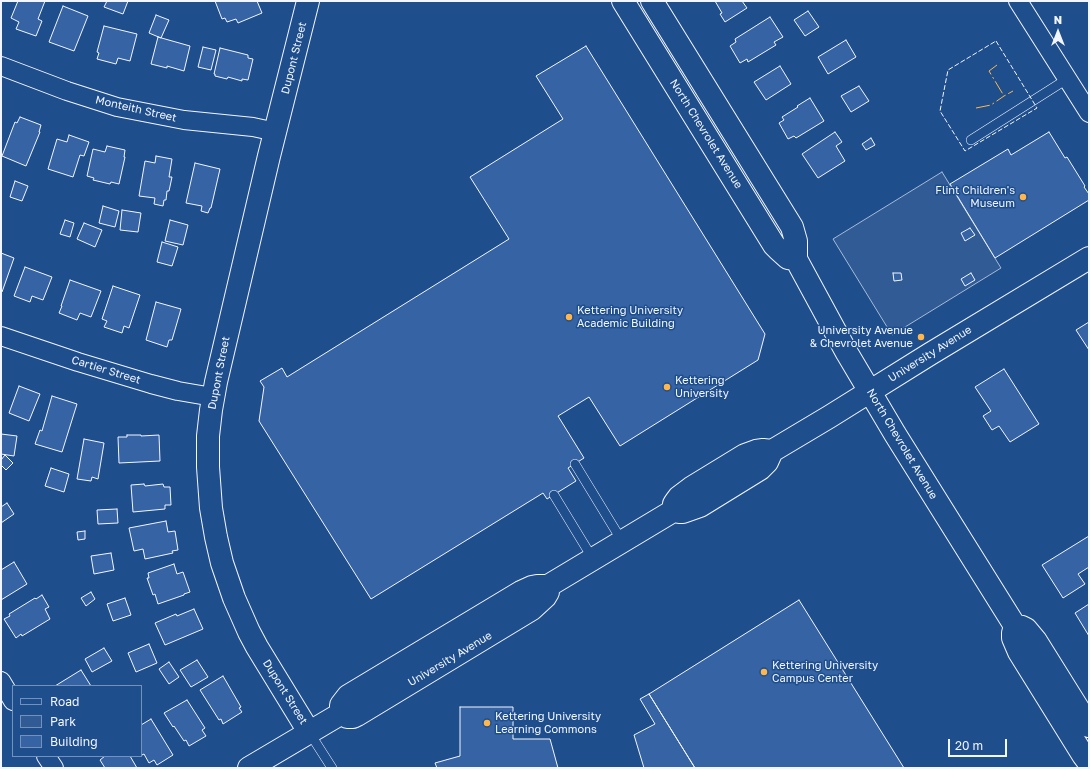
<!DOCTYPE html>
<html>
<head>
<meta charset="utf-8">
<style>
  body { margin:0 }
  #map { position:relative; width:1090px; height:769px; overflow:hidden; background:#1f4e8c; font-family:"Golos Text",sans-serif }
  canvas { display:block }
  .frame { position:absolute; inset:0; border:2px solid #f2f6ff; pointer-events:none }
  .legend { position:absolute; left:12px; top:685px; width:130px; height:72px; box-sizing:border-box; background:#1f4e8c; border:1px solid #7391ba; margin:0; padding:5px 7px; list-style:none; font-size:12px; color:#f2f6ff }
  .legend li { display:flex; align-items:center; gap:8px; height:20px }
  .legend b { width:20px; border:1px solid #7391ba }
  .north { position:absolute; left:1038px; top:12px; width:40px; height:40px; -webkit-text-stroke:3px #1f4e8c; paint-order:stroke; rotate:0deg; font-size:11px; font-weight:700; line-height:16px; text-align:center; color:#f2f6ff }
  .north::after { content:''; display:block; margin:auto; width:14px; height:18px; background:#f2f6ff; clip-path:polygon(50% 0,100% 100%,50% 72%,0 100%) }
  .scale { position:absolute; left:948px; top:739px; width:59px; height:18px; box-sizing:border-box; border:2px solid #f2f6ff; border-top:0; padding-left:5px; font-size:12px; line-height:14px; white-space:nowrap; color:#f2f6ff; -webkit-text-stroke:3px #1f4e8c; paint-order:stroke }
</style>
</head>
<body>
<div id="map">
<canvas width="1090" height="769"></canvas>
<div class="frame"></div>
<ul class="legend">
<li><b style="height:5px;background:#1f4e8c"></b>Road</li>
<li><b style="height:11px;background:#305b95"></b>Park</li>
<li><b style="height:11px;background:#3563a3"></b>Building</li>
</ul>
<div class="north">N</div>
<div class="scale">20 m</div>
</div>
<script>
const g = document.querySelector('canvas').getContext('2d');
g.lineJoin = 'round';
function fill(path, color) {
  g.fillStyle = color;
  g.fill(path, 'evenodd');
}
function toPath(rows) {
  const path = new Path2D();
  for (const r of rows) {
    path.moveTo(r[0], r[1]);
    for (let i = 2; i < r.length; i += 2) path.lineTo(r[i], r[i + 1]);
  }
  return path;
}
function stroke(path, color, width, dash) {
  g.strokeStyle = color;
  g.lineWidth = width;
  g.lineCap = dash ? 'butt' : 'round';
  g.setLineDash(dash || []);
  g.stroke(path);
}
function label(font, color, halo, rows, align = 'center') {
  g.font = font + ' "Golos Text",sans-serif';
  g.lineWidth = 3;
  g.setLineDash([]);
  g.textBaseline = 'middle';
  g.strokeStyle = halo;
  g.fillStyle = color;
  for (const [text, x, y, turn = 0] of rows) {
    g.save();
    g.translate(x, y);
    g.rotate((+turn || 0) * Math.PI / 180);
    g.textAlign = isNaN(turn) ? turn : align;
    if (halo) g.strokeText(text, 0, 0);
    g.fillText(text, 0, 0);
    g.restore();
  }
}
const green = toPath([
  [942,172,1001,268,892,335,833,239,942,172]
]);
fill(green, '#305b95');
stroke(green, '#a8bbd7', 1);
const building = toPath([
  [18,1,45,1,38,19,42,21,36,36,16,29,19,22,11,18,18,1],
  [107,1,128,1,123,14,104,7,107,1],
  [215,1,257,1,262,13,238,23,236,19,227,22,225,18,222,19,215,1],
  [715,1,742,1,747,8,725,22,720,14,722,13,715,1],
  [63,6,88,16,74,51,49,42,63,6],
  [808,11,819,27,805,36,794,20,808,11],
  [156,15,169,20,161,38,149,33,156,15],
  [770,17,783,37,774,42,776,45,748,62,747,59,740,63,730,46,736,42,735,39,770,17],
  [104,26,137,34,130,61,118,58,116,64,97,59,99,53,97,52,104,26],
  [158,37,190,46,184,71,167,66,167,68,151,64,158,37],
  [846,40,856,57,828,74,818,57,846,40],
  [586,46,765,334,758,360,620,446,589,397,558,416,584,458,568,468,576,481,547,499,543,493,371,599,259,421,264,387,260,381,282,368,287,377,509,239,470,177,563,119,536,76,586,46],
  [203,47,216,50,211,70,198,67,203,47],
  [220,48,248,55,248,58,253,59,248,80,242,79,242,81,228,77,227,79,215,76,215,74,214,74,220,48],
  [780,66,791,84,766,100,754,82,780,66],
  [859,86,869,101,851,112,841,96,859,86],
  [810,98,824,121,796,138,794,136,788,139,779,123,784,120,782,117,798,107,797,106,810,98],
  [20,117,41,125,39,132,40,132,26,166,2,156,15,122,17,123,20,117],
  [835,132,842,142,836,146,845,161,818,178,802,154,835,132],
  [1049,132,1065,158,1067,157,1085,186,1084,187,1089,194,1089,200,995,258,950,184,1008,149,1011,155,1049,132],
  [69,135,89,142,84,156,80,155,73,177,48,169,57,139,67,142,69,135],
  [871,138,875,145,866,150,862,144,871,138],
  [107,146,125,150,124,157,125,157,119,184,111,182,110,184,93,180,94,178,87,176,93,149,105,152,107,146],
  [156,156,172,159,169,177,172,177,169,191,167,191,166,200,164,200,163,206,154,204,155,198,139,196,145,161,155,163,156,156],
  [195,163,220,169,211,208,210,208,208,213,201,211,202,206,186,203,195,163],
  [15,181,28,186,22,201,10,197,15,181],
  [103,206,119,211,115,227,99,223,103,206],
  [122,210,141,213,138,232,120,230,122,210],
  [65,220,74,223,70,237,60,234,65,220],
  [170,220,188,225,183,245,165,241,170,220],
  [84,223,102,230,95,247,77,239,84,223],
  [970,228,975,235,965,241,961,233,970,228],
  [162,242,178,247,172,266,157,262,162,242],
  [1,253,14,258,2,292,1,291,1,253],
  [25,267,52,277,43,300,32,296,30,302,14,296,25,267],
  [893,273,901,273,902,280,894,281,893,273],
  [971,273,975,280,965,286,961,279,971,273],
  [70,280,101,291,91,317,80,313,77,320,59,313,62,306,61,306,70,280],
  [113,286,140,295,129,328,124,326,122,333,104,327,107,321,102,319,113,286],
  [156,302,181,309,172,340,169,340,167,347,146,340,156,302],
  [1089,322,1089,350,1076,330,1089,322],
  [1004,369,1039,424,1010,442,999,426,992,430,983,416,991,411,975,387,1004,369],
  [19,386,40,394,29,421,9,413,19,386],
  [52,396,77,404,62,452,35,444,40,430,42,431,52,396],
  [1,434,17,436,14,456,1,454,1,434],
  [127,435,141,435,141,436,159,435,160,461,119,463,118,437,127,437,127,435],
  [84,439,104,443,98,479,92,477,91,481,77,479,84,439],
  [5,455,13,463,6,470,1,465,1,460,5,455],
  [51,468,69,474,64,492,45,486,51,468],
  [144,484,145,486,163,484,164,487,170,487,171,505,165,505,165,509,133,512,131,485,144,484],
  [7,503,14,514,1,523,1,507,7,503],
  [117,509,118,523,98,524,97,510,117,509],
  [166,521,168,532,175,531,178,550,172,551,173,553,145,559,143,549,134,551,129,528,166,521],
  [85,531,85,539,78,540,77,532,85,531],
  [1089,536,1089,567,1078,574,1085,584,1063,598,1042,565,1089,536],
  [111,553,114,570,94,574,91,556,111,553],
  [14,562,27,584,1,600,1,570,14,562],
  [174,564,177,574,183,572,190,592,184,594,184,595,158,604,155,594,153,595,147,578,149,578,148,573,174,564],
  [91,592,95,599,86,606,81,598,91,592],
  [42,595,49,607,45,609,50,619,22,636,21,634,16,638,4,619,10,616,9,614,35,598,36,599,42,595],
  [125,598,131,615,113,621,107,604,125,598],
  [799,600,904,768,695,768,649,694,799,600],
  [1089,604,1089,636,1075,613,1089,604],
  [194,609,203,629,165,645,155,623,176,614,177,616,194,609],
  [149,644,157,663,136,672,128,653,149,644],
  [104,648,112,661,92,672,85,659,104,648],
  [197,660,208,677,191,687,180,670,197,660],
  [169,662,179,677,169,684,159,669,169,662],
  [81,670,91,686,55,686,81,670],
  [223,676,241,707,239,708,242,712,223,724,221,719,219,720,200,690,223,676],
  [649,694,695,768,644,768,634,735,655,724,640,699,649,694],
  [187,700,205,728,202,730,206,736,189,746,186,740,184,741,174,726,173,727,164,713,187,700],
  [460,707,513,707,513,739,550,739,558,768,437,768,435,763,460,756,460,707],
  [151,719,173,755,157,765,154,760,149,763,144,754,142,755,141,753,141,725,151,719],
  [105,756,130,756,137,768,105,768,100,760,105,756]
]);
fill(building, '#3563a3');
stroke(building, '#f2f6ff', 1);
const lane = toPath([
  [971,140,1067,79],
  [575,464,622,541],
  [554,495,593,559],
  [309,732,332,768]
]);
const street = toPath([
  [1018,1,1089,113],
  [1,66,67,91,117,107,184,120,253,127,276,132],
  [1,336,78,362,151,384,178,391,213,397],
  [1,681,13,701],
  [46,756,54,768]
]);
const secondary = toPath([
  [308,1,269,156,216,382,211,410,208,436,208,467,211,508,216,537,222,563,234,598,249,632,257,647,309,732],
  [623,1,774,245,778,249,788,258,796,259],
  [652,1,792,227,796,241,796,259,847,353,895,434,1015,626,1013,633,1013,638,1019,652,1083,755,1089,763],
  [673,511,674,504,676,501,679,497,691,488,745,455,756,451,763,450,772,451,829,417,930,354,1089,258],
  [537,586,548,586,548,592,545,597,532,609,357,715,353,717,347,717,342,713,341,710,341,705,348,696,521,592,532,587,537,586],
  [548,586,673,511,679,512,683,512,700,506,760,469,767,462,772,451],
  [1015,626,1022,627,1026,629,1036,641,1089,726],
  [249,768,342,713]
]);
stroke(lane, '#f2f6ff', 10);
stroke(street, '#f2f6ff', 20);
stroke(secondary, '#f2f6ff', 24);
stroke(lane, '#1f4e8c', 9);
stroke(street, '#1f4e8c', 18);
stroke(secondary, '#1f4e8c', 22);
stroke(toPath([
  [996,41,1037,108,965,151,940,111,948,70,996,41]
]), '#f2f6ff', 1, [5, 2]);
stroke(toPath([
  [997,65,989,71,1004,96,1013,91],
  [976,108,991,105,1004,96]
]), '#ffb74d', 1, [14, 3, 2, 3]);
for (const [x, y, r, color] of [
  [1023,197,4,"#ffb74d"],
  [569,317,4,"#ffb74d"],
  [921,337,4,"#ffb74d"],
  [667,387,4,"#ffb74d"],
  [764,672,4,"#ffb74d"],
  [487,723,4,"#ffb74d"]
]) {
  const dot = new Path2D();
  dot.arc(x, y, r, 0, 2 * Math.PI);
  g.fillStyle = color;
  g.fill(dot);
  stroke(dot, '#1f4e8c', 1.5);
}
label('11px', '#f2f6ff', '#1f4e8c', [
  ["Dupont Street",294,58,-76],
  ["Monteith Street",136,109,13],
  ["North Chevrolet Avenue",706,134,58],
  ["University Avenue",930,354,-32],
  ["Cartier Street",106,370,17],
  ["Dupont Street",219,373,-79],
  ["North Chevrolet Avenue",902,444,59],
  ["University Avenue",450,659,-31],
  ["Dupont Street",285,692,58]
]);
label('11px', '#f2f6ff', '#1f4e8c', [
  ["Flint Children's",1015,191,"right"],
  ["Museum",1015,204,"right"],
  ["Kettering University",577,311],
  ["Academic Building",577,324],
  ["University Avenue",913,331,"right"],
  ["& Chevrolet Avenue",913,344,"right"],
  ["Kettering",675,381],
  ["University",675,394],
  ["Kettering University",772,666],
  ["Campus Center",772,679],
  ["Kettering University",495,717],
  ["Learning Commons",495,730]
], 'left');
</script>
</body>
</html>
